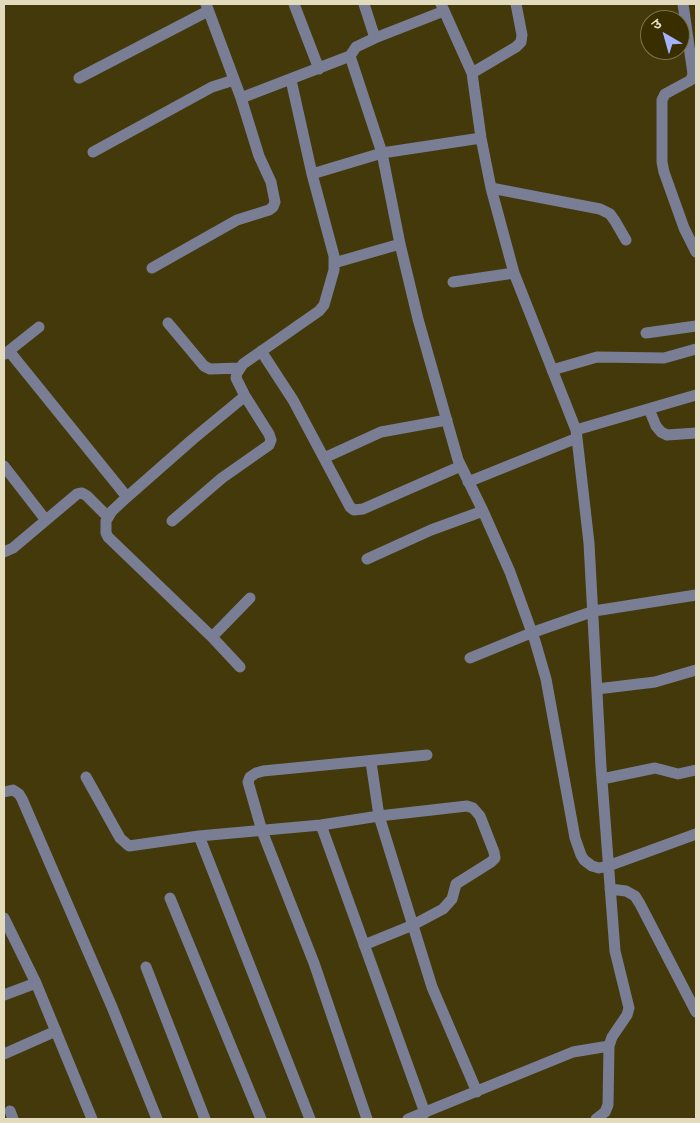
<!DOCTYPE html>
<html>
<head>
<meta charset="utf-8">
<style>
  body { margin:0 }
  #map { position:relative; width:700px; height:1123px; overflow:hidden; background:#43390b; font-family:Roboto,"Noto Sans Devanagari",sans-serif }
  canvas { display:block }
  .frame { position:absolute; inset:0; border:5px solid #e2dbbe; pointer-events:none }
  .north { position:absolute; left:640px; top:10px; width:50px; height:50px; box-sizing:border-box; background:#392e00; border:1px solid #7d734c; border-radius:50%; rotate:322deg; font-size:14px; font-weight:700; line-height:20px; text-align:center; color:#e2dbbe }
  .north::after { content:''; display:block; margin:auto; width:18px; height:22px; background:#a4b2fc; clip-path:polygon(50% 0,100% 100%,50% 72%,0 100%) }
</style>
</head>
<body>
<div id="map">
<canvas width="700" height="1123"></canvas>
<div class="frame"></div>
<div class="north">उ</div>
</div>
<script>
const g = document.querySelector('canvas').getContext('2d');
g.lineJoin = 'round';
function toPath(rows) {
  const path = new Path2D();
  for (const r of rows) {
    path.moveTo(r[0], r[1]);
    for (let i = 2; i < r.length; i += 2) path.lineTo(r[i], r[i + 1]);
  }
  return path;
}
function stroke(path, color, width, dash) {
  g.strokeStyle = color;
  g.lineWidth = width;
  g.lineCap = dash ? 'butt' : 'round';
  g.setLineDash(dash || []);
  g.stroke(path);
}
stroke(toPath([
  [294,4,319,69],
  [364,4,375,38],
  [441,4,472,73,481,138,491,188,514,273,576,430,577,438,589,543,601,767,615,951,629,1008,627,1015,612,1037,609,1046,608,1105,605,1112,596,1119],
  [683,4,693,74,691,80,665,94,662,100,662,162,664,172,684,228,696,252],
  [444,11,375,38,356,47,350,56,382,153,400,244,418,319,458,460,483,511,510,572,535,641,546,679,575,838,581,855,584,860,592,866,599,868,608,866,696,834],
  [472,73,516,47,521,42,522,35,516,4],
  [79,78,208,11],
  [241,98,350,56],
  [93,152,212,87,234,80],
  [312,174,382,153,481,138],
  [491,188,600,209,610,214,615,221,626,240],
  [334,263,400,244],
  [152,268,237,220,269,210,273,207,275,202,271,182,259,156,241,98,206,4],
  [453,282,514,273],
  [168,323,204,366,210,369,239,368],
  [646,333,696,326],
  [9,351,127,497],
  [261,351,293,400,350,507,354,510,363,509,461,466],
  [5,354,39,327],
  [552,370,597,357,664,358,696,349],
  [649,409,656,426,661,432,667,435,696,433],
  [576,430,696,395],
  [324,458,381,432,447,420],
  [4,466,45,519],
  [468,482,577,438],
  [172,521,222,478,269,445,271,440,269,434,245,396,236,378,237,373,243,364,319,311,324,305,334,270,334,256,312,174,291,80],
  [4,552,13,548,77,494,82,493,87,496,107,516],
  [367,559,431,530,483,511],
  [212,637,250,598],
  [470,658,531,633,594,611,696,595],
  [240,667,212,637,108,537,106,533,106,521,112,511,127,497,193,439,245,396],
  [597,689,655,682,696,670],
  [371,762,379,816,432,987,477,1092],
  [86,777,120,838,129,846,199,836,321,825,379,816,467,806,473,808,480,816,494,852,495,858,491,862,456,884,452,899,443,909,413,925,364,945],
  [602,779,655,768,678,774,696,770],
  [4,792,13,790,19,794,22,799,112,1007,157,1119],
  [321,825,425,1113],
  [199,836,310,1119],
  [610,889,626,891,635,896,640,904,696,1012],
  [170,898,261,1119],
  [4,918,36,983,92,1119],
  [146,967,205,1119],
  [4,995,36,983],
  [4,1054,56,1031],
  [10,1111,13,1119],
  [367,1119,314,963,262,831,248,782,250,777,256,773,263,771,427,755],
  [408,1119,573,1052,609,1046]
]), '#797e95', 11);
</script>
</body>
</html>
